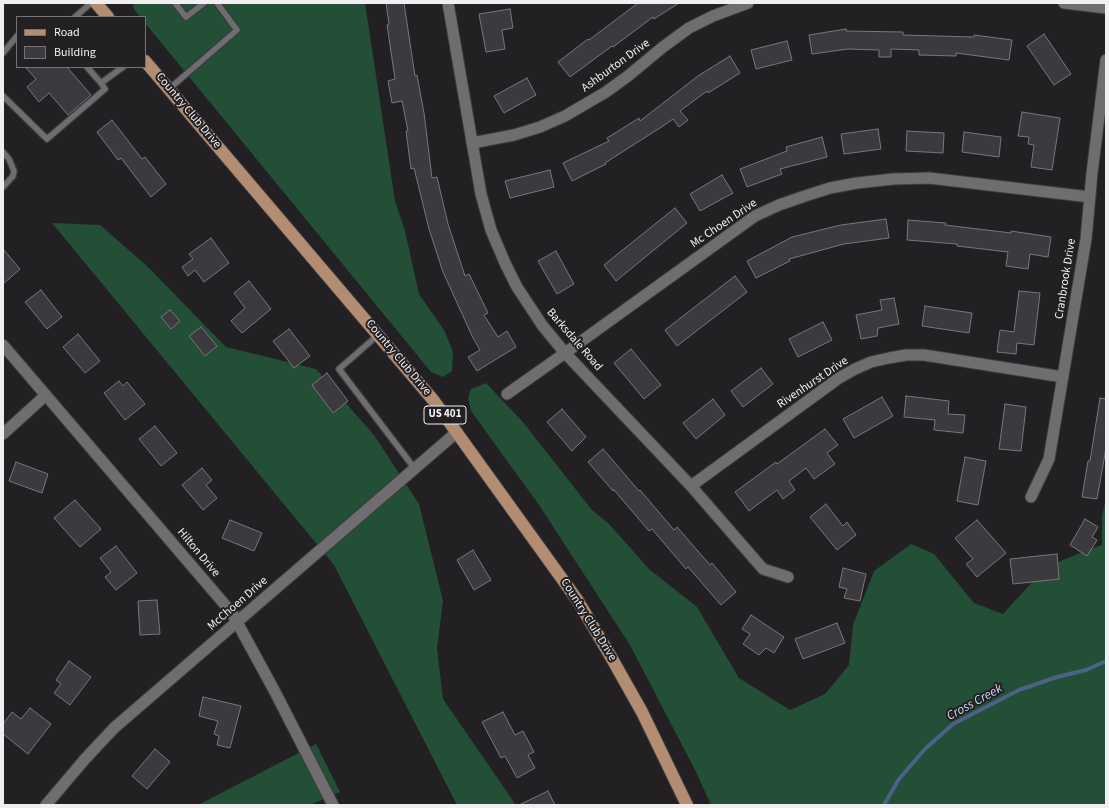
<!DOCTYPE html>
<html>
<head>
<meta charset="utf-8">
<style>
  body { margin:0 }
  #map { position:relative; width:1109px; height:808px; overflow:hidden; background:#222023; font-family:"Source Sans 3",sans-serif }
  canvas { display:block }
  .frame { position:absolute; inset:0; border:4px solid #f1eff1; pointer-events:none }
  .legend { position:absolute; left:16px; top:16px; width:130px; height:52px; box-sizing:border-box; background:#222023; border:1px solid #757375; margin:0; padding:5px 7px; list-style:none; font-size:12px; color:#f1eff1 }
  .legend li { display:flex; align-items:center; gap:8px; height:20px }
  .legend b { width:20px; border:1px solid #757375 }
</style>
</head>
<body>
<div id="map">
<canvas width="1109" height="808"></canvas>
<div class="frame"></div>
<ul class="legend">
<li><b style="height:5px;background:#b38d71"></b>Road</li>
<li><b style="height:11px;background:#3c3a3e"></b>Building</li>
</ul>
</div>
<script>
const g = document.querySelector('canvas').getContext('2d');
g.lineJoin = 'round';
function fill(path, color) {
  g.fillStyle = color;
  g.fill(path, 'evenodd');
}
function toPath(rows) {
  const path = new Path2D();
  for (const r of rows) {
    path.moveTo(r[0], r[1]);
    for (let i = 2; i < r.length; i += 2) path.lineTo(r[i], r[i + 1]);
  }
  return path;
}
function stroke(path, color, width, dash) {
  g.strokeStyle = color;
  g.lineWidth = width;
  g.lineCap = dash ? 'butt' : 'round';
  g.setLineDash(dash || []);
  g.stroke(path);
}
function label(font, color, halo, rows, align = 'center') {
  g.font = font + ' "Source Sans 3",sans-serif';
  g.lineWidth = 4;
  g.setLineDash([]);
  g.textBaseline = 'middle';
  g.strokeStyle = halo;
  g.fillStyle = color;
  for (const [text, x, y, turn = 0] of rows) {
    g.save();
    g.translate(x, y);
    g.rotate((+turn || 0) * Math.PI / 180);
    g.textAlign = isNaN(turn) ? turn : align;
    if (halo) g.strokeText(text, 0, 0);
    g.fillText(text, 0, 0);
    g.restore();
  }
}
fill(toPath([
  [132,3,365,3,395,201,405,231,419,294,444,330,453,352,452,371,443,377,431,372,145,23,145,17,140,17,134,9],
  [52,223,100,225,148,267,226,347,316,369,374,435,419,504,443,601,437,648,443,699,516,805,457,805,334,565],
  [486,383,523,422,592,510,609,524,649,569,697,607,739,678,790,710,825,694,849,665,853,625,874,571,911,544,934,554,974,603,1003,614,1046,567,1090,549,1102,545,1102,516,1106,498,1106,805,711,805,696,772,630,645,539,505,471,411,468,398,471,389],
  [316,744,340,792,310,805,198,805]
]), '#224f36');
stroke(toPath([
  [884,805,899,779,925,749,953,724,1019,690,1057,677,1086,670,1106,661]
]), '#4c6186', 4);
const building = toPath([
  [386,3,404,3,415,76,417,75,424,113,432,178,437,177,448,224,465,276,469,274,488,313,484,315,498,337,507,331,516,347,477,371,468,357,480,350,473,338,443,272,429,229,414,168,411,169,406,131,408,131,402,101,392,103,388,81,395,79,387,25,389,24,386,3],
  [638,3,679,3,654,19,653,17,613,47,612,46,570,77,558,62,588,39,589,40,638,3],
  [510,9,513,28,502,30,505,49,486,52,479,14,510,9],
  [846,29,846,31,903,32,903,35,974,37,974,35,1012,40,1009,60,956,53,956,56,919,55,919,50,891,49,891,57,879,57,879,50,848,49,812,54,809,35,846,29],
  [1044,34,1071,74,1054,85,1027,46,1044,34],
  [787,41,792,60,756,69,751,50,787,41],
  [730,56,740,73,708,93,707,91,680,111,688,120,679,127,673,119,663,126,605,163,606,164,572,181,563,163,609,141,607,138,639,118,640,121,698,76,730,56],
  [25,67,67,67,91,95,68,115,49,93,39,102,27,87,36,79,25,67],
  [527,78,536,95,504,113,494,96,527,78],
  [1022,112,1060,118,1052,170,1031,167,1034,145,1028,144,1029,137,1018,136,1022,112],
  [112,120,142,159,145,157,166,184,151,197,121,158,118,160,97,132,112,120],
  [878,129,881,149,844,154,841,134,878,129],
  [907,131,944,133,943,153,906,151,907,131],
  [964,132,1001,137,999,157,962,152,964,132],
  [822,137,827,157,780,169,782,174,747,187,740,169,787,151,786,147,822,137],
  [550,170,554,187,510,198,505,181,550,170],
  [722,175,733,193,700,211,690,194,722,175],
  [675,208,687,223,616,281,604,265,675,208],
  [886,219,889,238,844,244,789,259,790,261,756,278,747,261,792,237,841,225,886,219],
  [908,220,946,223,945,225,1011,233,1011,231,1051,237,1048,257,1030,254,1028,269,1006,266,1008,252,957,246,957,244,907,240,908,220],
  [211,238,229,263,204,282,195,270,188,276,182,267,193,259,189,254,211,238],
  [3,249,20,269,3,284,3,249],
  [556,251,574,284,557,294,538,261,556,251],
  [735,276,747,292,677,346,665,330,735,276],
  [249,281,271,309,242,333,231,321,245,308,234,293,249,281],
  [41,290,62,317,47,329,25,302,41,290],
  [1019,291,1040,293,1034,345,1017,343,1016,354,997,352,1000,330,1014,332,1019,291],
  [894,298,899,324,878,328,877,336,861,339,856,315,882,310,880,300,894,298],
  [925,306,972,313,969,333,922,326,925,306],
  [170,310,180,321,171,329,161,317,170,310],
  [823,322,832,340,798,357,789,339,823,322],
  [201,327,217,346,205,356,189,336,201,327],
  [289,329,310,356,294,368,273,341,289,329],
  [78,334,100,361,85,373,63,347,78,334],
  [631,349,661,385,644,399,614,363,631,349],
  [761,368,773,384,743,407,731,391,761,368],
  [327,373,348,401,333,413,312,385,327,373],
  [119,381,123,386,127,382,145,404,125,420,104,393,119,381],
  [906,396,949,401,948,414,965,415,963,433,934,430,935,420,904,417,906,396],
  [882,397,893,416,854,438,843,419,882,397],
  [1100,398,1106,399,1106,448,1097,499,1082,497,1088,461,1090,461,1100,398],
  [713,399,725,415,696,439,683,423,713,399],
  [1005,404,1026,407,1021,451,999,449,1005,404],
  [562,409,586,437,572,451,547,422,562,409],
  [155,426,177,453,161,466,139,439,155,426],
  [825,429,838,445,827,453,835,464,814,479,806,468,789,481,795,490,783,499,777,490,749,511,735,492,776,462,777,464,825,429],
  [603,449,639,491,640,490,674,530,677,527,710,565,712,563,736,592,721,605,688,567,686,569,652,529,649,531,614,490,613,491,588,462,603,449],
  [965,457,986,461,978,505,957,501,965,457],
  [16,462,48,474,42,493,9,481,16,462],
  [202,468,212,480,206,485,217,498,203,510,182,485,202,468],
  [75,500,101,529,80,547,54,518,75,500],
  [826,504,843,526,847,522,856,535,837,550,810,517,826,504],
  [1085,519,1098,527,1092,537,1097,540,1087,556,1070,545,1085,519],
  [230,520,262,533,254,551,222,538,230,520],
  [977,520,1006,553,977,577,966,564,973,559,955,538,977,520],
  [116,546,137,573,116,590,105,577,111,572,100,558,116,546],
  [473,550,491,580,474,590,457,560,473,550],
  [1057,554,1059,579,1013,584,1010,559,1057,554],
  [843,568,866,574,860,601,844,598,847,589,839,587,843,568],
  [157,600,160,634,140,635,138,601,157,600],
  [751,615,784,637,774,653,766,648,759,655,743,644,750,634,742,629,751,615],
  [837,623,845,643,803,659,795,639,837,623],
  [69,661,91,677,70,705,54,693,61,684,56,680,69,661],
  [203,697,241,706,230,748,217,745,219,736,214,734,218,721,199,716,203,697],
  [30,708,51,724,28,754,3,734,3,724,12,712,21,719,30,708],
  [503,712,515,735,523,731,534,752,528,755,535,768,517,778,505,756,501,758,482,722,503,712],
  [155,749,170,762,147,789,132,776,155,749],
  [548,791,555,805,519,805,548,791]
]);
fill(building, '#3c3a3e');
stroke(building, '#79777a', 1);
const lane = toPath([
  [175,3,186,17,204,3],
  [75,17,91,3],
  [3,53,17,36],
  [101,83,123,67],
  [169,89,237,30,217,3],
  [3,96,47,139,105,89,101,83,87,67],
  [3,152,9,159,14,171,13,176,3,187],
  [378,335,339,369,415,469]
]);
const street = toPath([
  [448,3,481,194,491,230,505,263,517,287,542,325,565,353,691,486,763,569,788,577],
  [1064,3,1106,8],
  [472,143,514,135,540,127,565,116,606,92,628,76,663,47,689,28,713,16,748,3],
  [3,345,232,613,274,690,333,805],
  [507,394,565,353,755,216,779,205,805,196,830,188,857,183,893,179,929,178,1090,197],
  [3,434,46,395],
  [691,486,839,378,855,369,871,362,889,358,906,355,924,355,1063,377],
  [1031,497,1049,459,1086,239,1092,173,1106,60],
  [46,805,85,759,114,728,457,432]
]);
const primary = toPath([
  [96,3,108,17],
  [145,61,434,401,578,601,611,657,642,712,687,805]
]);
stroke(lane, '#3e3c3e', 8);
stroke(street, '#3e3c3e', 13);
stroke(primary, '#3e3c3e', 14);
stroke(lane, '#6f6d70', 5.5);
stroke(street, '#6f6d70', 11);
stroke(primary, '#b38d71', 12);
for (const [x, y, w] of [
  [445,415,42]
]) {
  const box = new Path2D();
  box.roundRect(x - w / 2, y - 9, w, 18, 3);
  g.fillStyle = '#222023';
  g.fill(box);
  stroke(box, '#f1eff1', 1);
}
label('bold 11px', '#f1eff1', null, [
  ["US 401",445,415]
]);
label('12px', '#f1eff1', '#222023', [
  ["Ashburton Drive",616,66,-36],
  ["Country Club Drive",188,111,50],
  ["Mc Choen Drive",724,224,-34],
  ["Cranbrook Drive",1066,279,-81],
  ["Barksdale Road",574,340,49],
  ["Country Club Drive",398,358,50],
  ["Rivenhurst Drive",813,383,-34],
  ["Hilton Drive",198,553,50],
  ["McChoen Drive",238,604,-41],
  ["Country Club Drive",588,620,58]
]);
label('italic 13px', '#ceddf6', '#222023', [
  ["Cross Creek",975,703,-29]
]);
</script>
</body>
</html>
